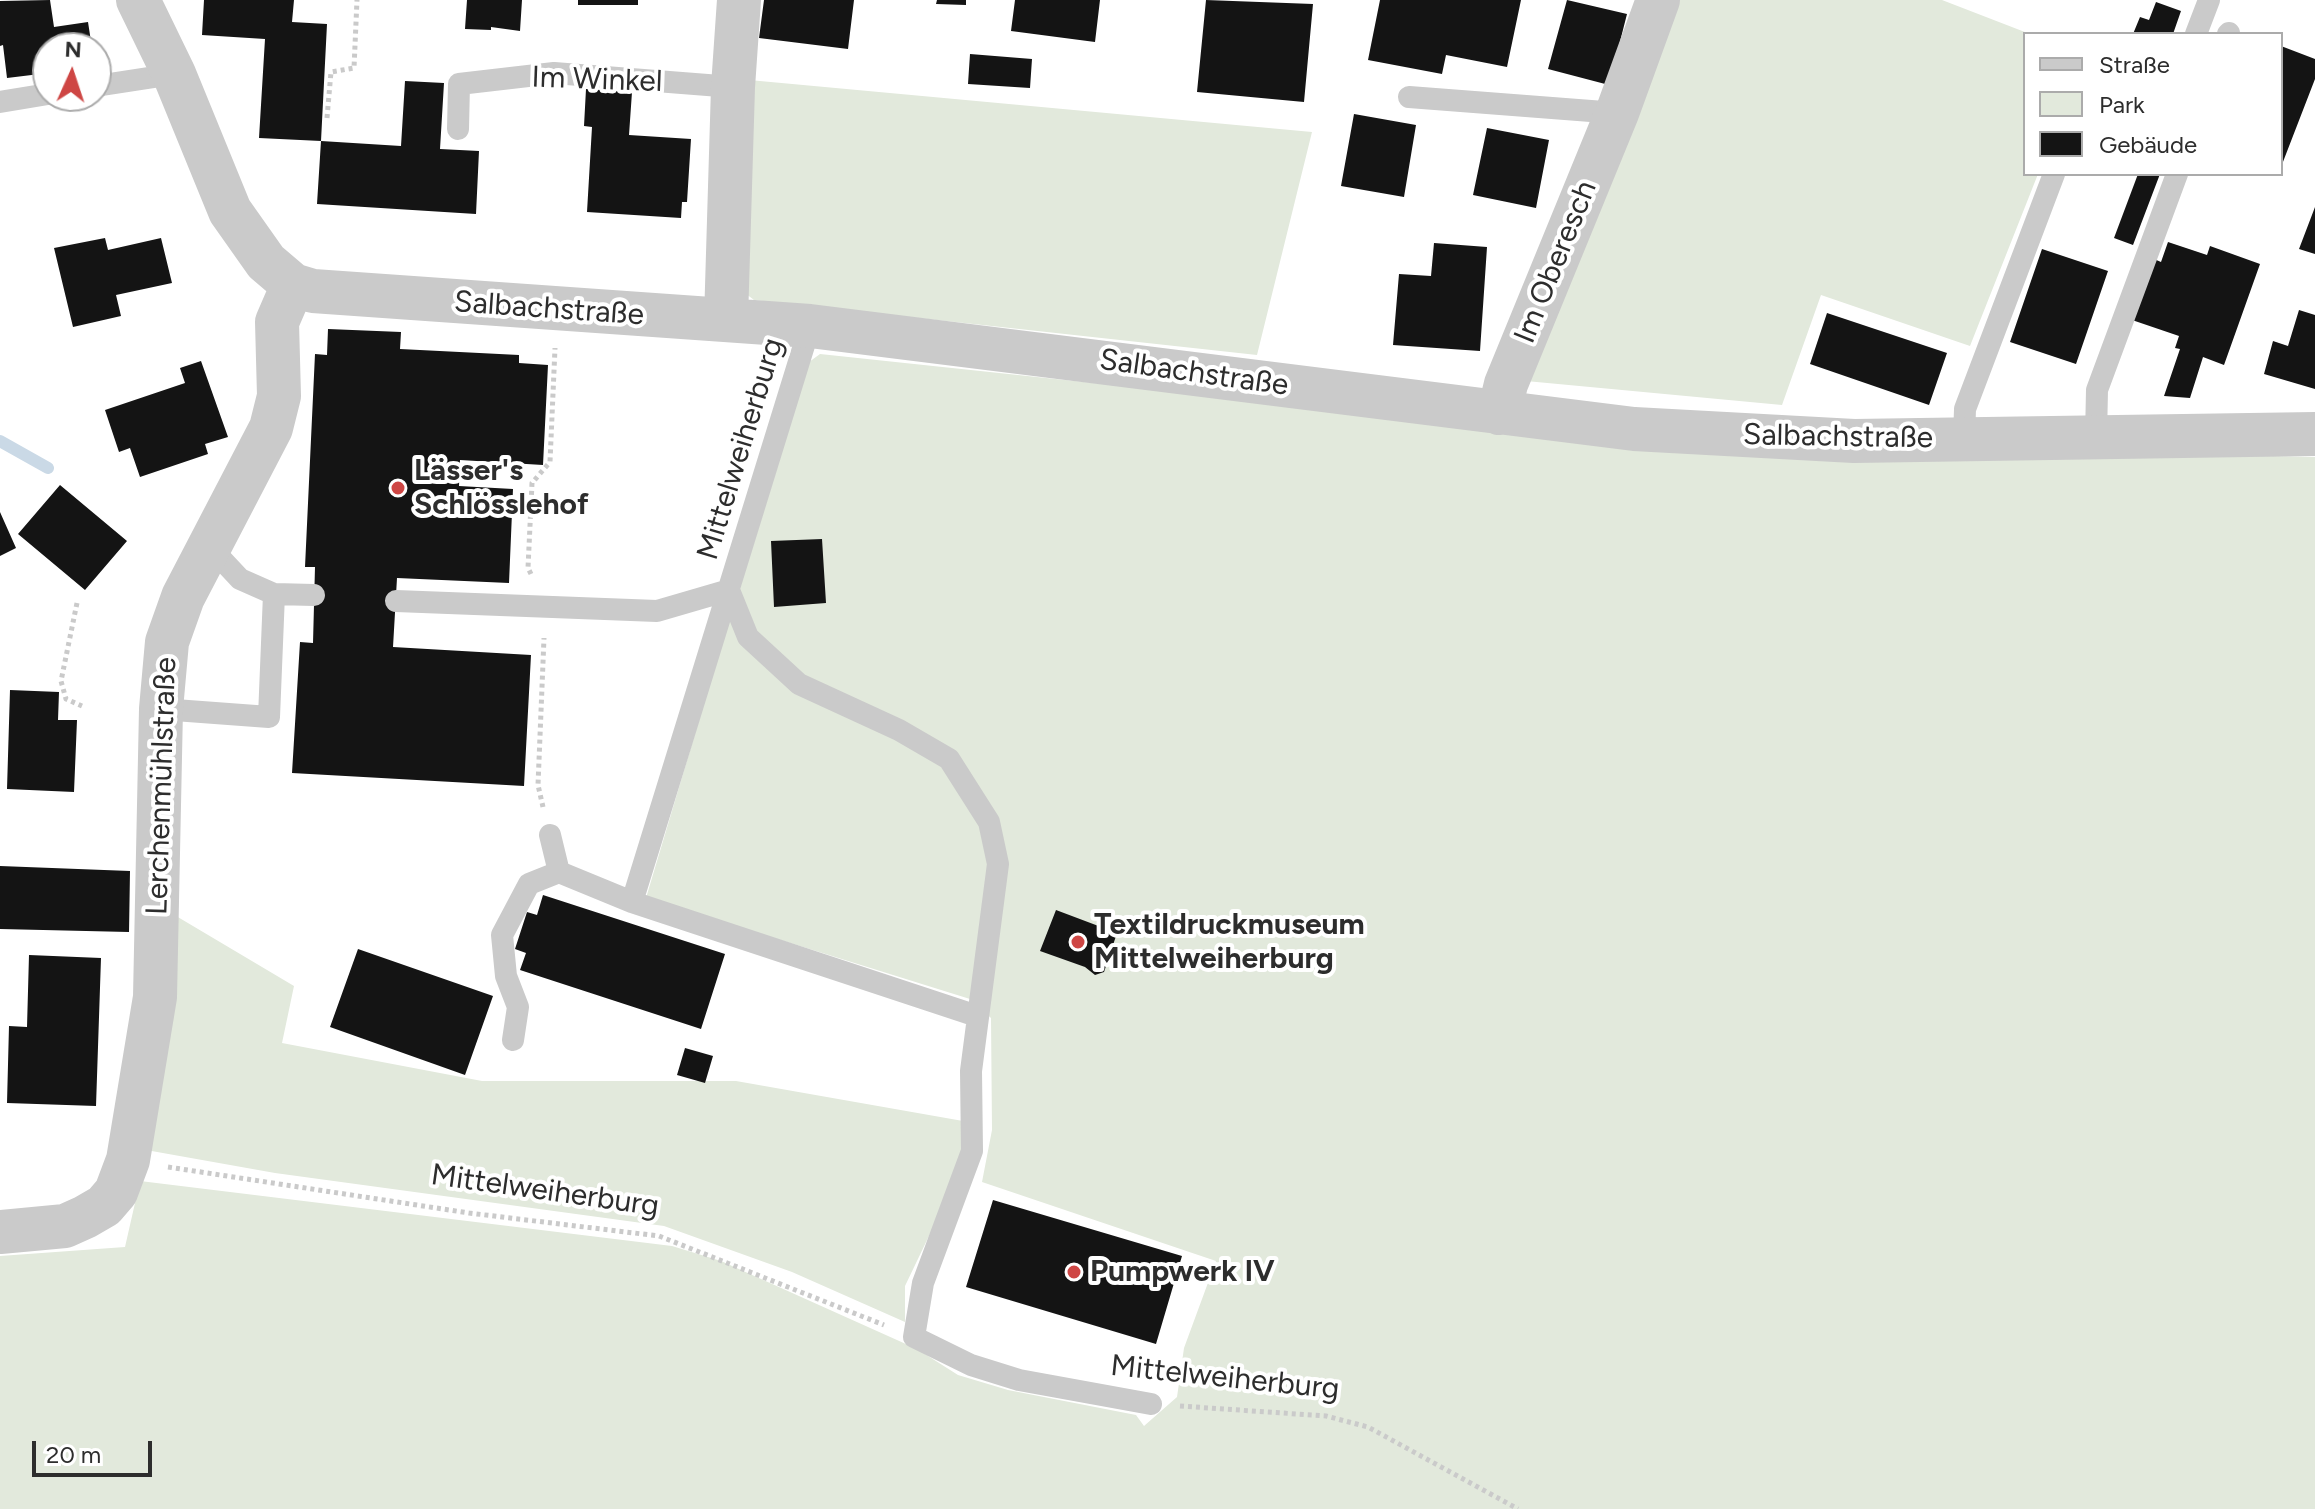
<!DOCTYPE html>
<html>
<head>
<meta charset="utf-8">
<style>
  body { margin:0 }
  #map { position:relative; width:2315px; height:1509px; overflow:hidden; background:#fff; font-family:Figtree,sans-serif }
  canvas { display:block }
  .legend { position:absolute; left:2023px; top:32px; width:260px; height:144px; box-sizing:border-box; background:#fff; border:2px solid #ababab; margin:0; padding:10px 14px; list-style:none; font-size:24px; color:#2d2d2d }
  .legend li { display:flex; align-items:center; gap:16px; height:40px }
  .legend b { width:40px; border:2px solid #ababab }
  .north { position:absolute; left:32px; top:32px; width:80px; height:80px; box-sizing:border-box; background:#fff; border:2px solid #ababab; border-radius:50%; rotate:3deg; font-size:22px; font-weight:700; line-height:32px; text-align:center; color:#2d2d2d }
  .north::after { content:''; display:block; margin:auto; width:28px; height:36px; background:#ce4644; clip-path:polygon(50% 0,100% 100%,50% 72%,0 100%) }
  .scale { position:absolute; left:32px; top:1441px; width:120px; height:36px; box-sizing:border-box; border:4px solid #2d2d2d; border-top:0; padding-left:10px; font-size:24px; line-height:28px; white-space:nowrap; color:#2d2d2d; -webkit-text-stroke:6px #fff; paint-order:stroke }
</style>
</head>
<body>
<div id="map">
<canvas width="2315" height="1509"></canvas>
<ul class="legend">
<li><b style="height:10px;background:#cacaca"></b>Straße</li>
<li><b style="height:22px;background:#e2e9dc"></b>Park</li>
<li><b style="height:22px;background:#141414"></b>Gebäude</li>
</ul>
<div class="north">N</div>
<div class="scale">20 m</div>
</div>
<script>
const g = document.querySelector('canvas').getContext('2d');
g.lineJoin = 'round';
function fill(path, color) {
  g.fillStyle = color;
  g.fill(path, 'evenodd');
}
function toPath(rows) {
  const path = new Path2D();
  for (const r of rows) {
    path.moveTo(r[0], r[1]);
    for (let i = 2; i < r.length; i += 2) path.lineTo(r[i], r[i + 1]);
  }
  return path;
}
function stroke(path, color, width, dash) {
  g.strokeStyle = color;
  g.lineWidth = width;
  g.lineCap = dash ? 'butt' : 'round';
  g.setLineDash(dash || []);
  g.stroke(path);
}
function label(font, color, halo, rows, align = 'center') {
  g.font = font + ' Figtree,sans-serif';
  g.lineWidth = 8;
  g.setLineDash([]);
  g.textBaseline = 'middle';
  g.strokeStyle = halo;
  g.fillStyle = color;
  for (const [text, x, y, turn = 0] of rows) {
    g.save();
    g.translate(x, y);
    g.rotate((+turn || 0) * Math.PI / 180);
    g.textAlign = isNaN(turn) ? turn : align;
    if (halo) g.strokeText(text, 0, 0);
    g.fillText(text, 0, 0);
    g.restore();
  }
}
fill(toPath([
  [1669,0,1942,0,2030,34,2025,34,2025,174,2038,174,1970,346,1821,295,1782,405,1526,381],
  [749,80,1312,132,1257,355,754,300,741,290],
  [820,354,1640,441,2315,457,2315,1509,0,1509,0,1256,125,1247,140,1181,672,1246,721,1261,917,1349,958,1375,1008,1390,1136,1415,1144,1426,1177,1397,1184,1348,1216,1261,982,1182,992,1130,991,1018,970,999,646,898,805,365],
  [166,910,294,986,282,1043,482,1081,736,1081,963,1121,962,1153,950,1192,905,1286,905,1322,792,1272,664,1226,275,1173,146,1150]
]), '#e2e9dc');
stroke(toPath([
  [0,441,48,468]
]), '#cad9e6', 12);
fill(toPath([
  [50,0,54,27,88,22,92,48,48,48,48,73,7,78,3,45,0,46,0,1],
  [204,0,294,0,292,22,327,24,321,141,401,146,405,81,444,83,440,149,479,151,476,214,317,204,321,141,259,138,265,39,202,35],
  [467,0,522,0,520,31,491,27,491,30,465,29],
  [578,0,638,0,638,5,578,5],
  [764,0,854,0,848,49,759,38],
  [937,0,966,0,966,5,936,4],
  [1015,0,1100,0,1095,42,1011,31],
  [1206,0,1313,4,1304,102,1197,92],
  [1380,0,1521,0,1507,67,1446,55,1442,74,1368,60],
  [1567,0,1627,14,1609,85,1548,69],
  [2156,2,2181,11,2173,34,2133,34,2140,17,2149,20],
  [2281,46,2315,59,2315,79,2281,167],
  [970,54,1032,59,1030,88,968,84],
  [586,89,632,92,629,135,691,139,687,202,682,202,681,218,587,212,592,127,584,126],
  [1354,114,1416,125,1404,197,1341,186],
  [1487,128,1549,140,1536,208,1473,195],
  [2138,174,2160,174,2133,245,2114,238],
  [2315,207,2315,254,2299,249],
  [105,238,108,250,161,238,172,283,116,295,121,316,73,327,54,248],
  [2168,242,2207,255,2210,246,2260,264,2224,365,2203,357,2190,398,2164,396,2180,349,2175,348,2179,336,2132,320,2154,259,2161,262],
  [1434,243,1487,247,1480,351,1393,345,1399,274,1431,276],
  [2042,249,2108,271,2076,364,2010,342],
  [2299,310,2315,315,2315,389,2264,374,2273,341,2288,346],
  [1827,313,1947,353,1929,405,1810,364],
  [328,329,401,332,400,349,519,355,519,363,548,365,543,465,460,460,459,486,513,489,509,583,397,578,393,647,531,655,524,786,292,773,300,642,313,643,315,567,305,567,315,354,327,355],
  [201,361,228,437,205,444,208,454,140,477,130,448,119,452,105,410,185,383,180,368],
  [60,485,127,541,85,590,18,534],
  [0,512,16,548,0,556],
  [822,539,826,603,774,607,771,541],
  [10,690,59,692,58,720,77,720,74,792,7,789],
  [0,866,130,871,129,932,0,929],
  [543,895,725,954,701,1029,520,970,526,953,515,949,527,912,537,915],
  [1056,910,1117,933,1104,972,1095,975,1085,967,1040,951],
  [358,949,493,996,465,1075,330,1027],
  [29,955,101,958,96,1106,7,1103,9,1026,27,1027],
  [685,1048,713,1056,705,1083,677,1075],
  [993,1200,1182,1256,1156,1344,966,1287]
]), '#141414');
stroke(toPath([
  [327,118,331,72,354,68,357,0],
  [531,574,528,568,532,483,550,462,555,348],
  [77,603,61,681,66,699,82,706],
  [543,807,538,785,544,638],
  [168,1167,469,1213,659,1236,884,1325],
  [1180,1406,1326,1416,1368,1427,1518,1509]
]), '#cacaca', 5, [4, 4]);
stroke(toPath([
  [2196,34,2209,0],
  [2228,34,2229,33],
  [96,86,174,74],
  [1409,97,1617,113],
  [0,102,48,94],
  [458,129,459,84,554,73,733,87],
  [2096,437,2097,390,2177,174],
  [1964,439,1965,409,2054,174],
  [210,547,240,579,274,594,314,595],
  [729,590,748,637,799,684,899,730,949,759,989,822,998,864,971,1071,972,1151,923,1283,914,1337,971,1365,1019,1380,1151,1404],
  [396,601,657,611,729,590],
  [161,709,269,717,274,594],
  [550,835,559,872,632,902,977,1016],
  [632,902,810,326],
  [513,1040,518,1007,506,976,502,935,529,884,559,872]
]), '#cacaca', 22);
stroke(toPath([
  [138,0,174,74,230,211,266,262,293,285,313,291,810,326,1634,429,1854,441,2315,434],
  [726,320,733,87,739,0],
  [1499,413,1506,384,1617,113,1658,0],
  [0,1232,65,1226,85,1217,104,1206,116,1192,128,1160,155,997,161,709,167,642,183,597,271,428,279,396,277,322,293,285]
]), '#cacaca', 44);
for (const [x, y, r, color] of [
  [398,488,8,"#ce4644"],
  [1078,942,8,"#ce4644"],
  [1074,1272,8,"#ce4644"]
]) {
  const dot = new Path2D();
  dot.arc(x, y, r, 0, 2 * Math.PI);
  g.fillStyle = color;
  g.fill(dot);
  stroke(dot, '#fff', 3);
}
label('30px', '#2d2d2d', '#fff', [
  ["Im Winkel",597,80,2],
  ["Im Oberesch",1556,262,-68],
  ["Salbachstraße",549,309,4],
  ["Salbachstraße",1194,373,8],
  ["Salbachstraße",1838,437,1],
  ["Mittelweiherburg",741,449,-73],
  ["Lerchenmühlstraße",162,786,-88],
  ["Mittelweiherburg",545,1191,8],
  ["Mittelweiherburg",1225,1378,6]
]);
label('bold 30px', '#2d2d2d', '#fff', [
  ["Lässer's",414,471],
  ["Schlösslehof",414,505],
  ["Textildruckmuseum",1094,925],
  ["Mittelweiherburg",1094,959],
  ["Pumpwerk IV",1090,1272]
], 'left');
</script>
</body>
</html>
